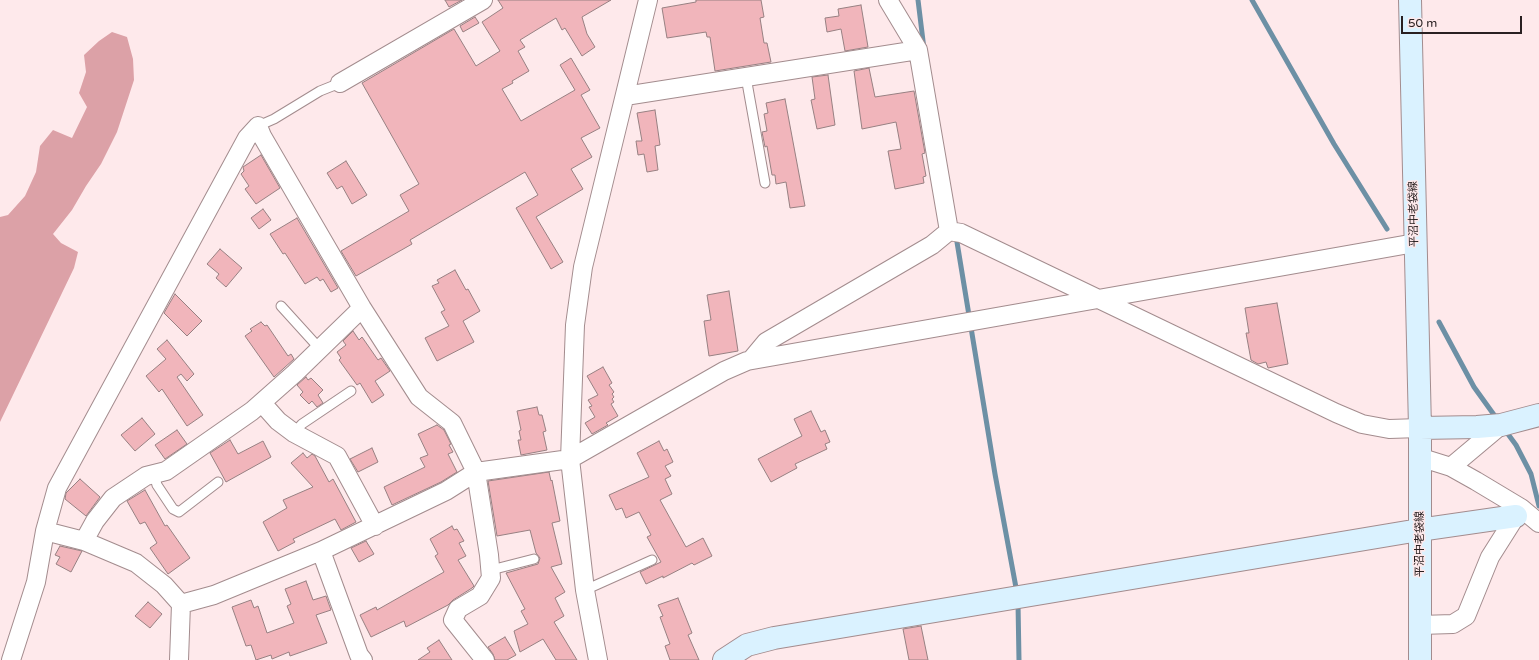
<!DOCTYPE html>
<html>
<head>
<meta charset="utf-8">
<style>
  body { margin:0 }
  #map { position:relative; width:1539px; height:660px; overflow:hidden; background:#fee9eb; font-family:"Varela Round",sans-serif }
  canvas { display:block }
  .scale { position:absolute; left:1401px; top:16px; width:121px; height:18px; box-sizing:border-box; border:2px solid #292021; border-top:0; padding-left:5px; font-size:12px; line-height:14px; white-space:nowrap; color:#292021; -webkit-text-stroke:3px #fee9eb; paint-order:stroke }
</style>
</head>
<body>
<div id="map">
<canvas width="1539" height="660"></canvas>
<div class="scale">50 m</div>
</div>
<script>
const g = document.querySelector('canvas').getContext('2d');
g.lineJoin = 'round';
function fill(path, color) {
  g.fillStyle = color;
  g.fill(path, 'evenodd');
}
function toPath(rows) {
  const path = new Path2D();
  for (const r of rows) {
    path.moveTo(r[0], r[1]);
    for (let i = 2; i < r.length; i += 2) path.lineTo(r[i], r[i + 1]);
  }
  return path;
}
function stroke(path, color, width, dash) {
  g.strokeStyle = color;
  g.lineWidth = width;
  g.lineCap = dash ? 'butt' : 'round';
  g.setLineDash(dash || []);
  g.stroke(path);
}
function label(font, color, halo, rows, align = 'center') {
  g.font = font + ' "Varela Round","Noto Sans JP",sans-serif';
  g.lineWidth = 3;
  g.setLineDash([]);
  g.textBaseline = 'middle';
  g.strokeStyle = halo;
  g.fillStyle = color;
  for (const [text, x, y, turn = 0] of rows) {
    g.save();
    g.translate(x, y);
    g.rotate((+turn || 0) * Math.PI / 180);
    g.textAlign = isNaN(turn) ? turn : align;
    if (halo) g.strokeText(text, 0, 0);
    g.fillText(text, 0, 0);
    g.restore();
  }
}
fill(toPath([
  [112,32,127,37,133,59,134,80,117,132,101,164,86,186,72,210,53,234,61,243,78,252,74,268,0,422,0,217,8,215,25,196,36,172,40,146,53,130,72,138,87,107,79,93,86,72,84,55,99,41]
]), '#dca1a7');
stroke(toPath([
  [918,0,924,49],
  [1252,0,1334,144,1387,229],
  [956,236,995,474,1017,593],
  [1439,322,1474,387,1497,419],
  [1505,430,1516,445,1531,474,1539,506],
  [1018,603,1019,660]
]), '#6d90a5', 5);
const building = toPath([
  [445,0,462,0,449,7,445,0],
  [498,0,611,0,582,17,587,34,595,47,582,56,565,28,562,30,556,18,520,40,525,47,518,51,529,71,512,81,513,83,502,89,521,121,575,90,560,65,571,58,590,90,581,95,600,128,581,138,592,157,571,169,583,189,536,217,563,262,551,269,516,208,538,195,525,172,410,240,412,244,356,276,341,251,409,211,400,195,419,184,362,83,454,29,476,66,500,51,482,22,503,8,498,0],
  [696,0,761,0,764,17,760,18,764,43,767,43,771,62,715,71,710,37,707,37,706,32,667,38,662,8,696,2,696,0],
  [861,5,868,47,845,51,841,29,827,32,825,18,839,16,838,9,861,5],
  [475,17,479,23,463,32,460,26,475,17],
  [869,68,875,97,914,91,925,153,922,154,926,176,923,177,924,183,895,189,888,151,901,149,896,122,862,129,854,71,869,68],
  [828,75,835,125,817,129,811,100,815,99,812,77,828,75],
  [785,99,805,206,790,208,786,182,776,184,775,175,772,175,767,146,765,147,762,132,767,131,764,114,768,113,766,103,785,99],
  [655,110,660,145,655,146,658,170,647,172,644,154,638,155,636,141,642,141,637,113,655,110],
  [261,155,280,188,256,204,245,189,249,186,241,174,244,171,243,167,261,155],
  [346,161,367,195,352,204,342,186,337,189,327,173,346,161],
  [263,209,271,220,259,229,251,218,263,209],
  [297,218,338,288,331,292,323,279,320,281,317,277,305,284,285,253,283,254,270,234,297,218],
  [220,249,242,268,226,287,216,278,219,274,207,264,220,249],
  [455,270,466,290,468,289,480,311,463,321,474,342,437,361,425,338,449,326,441,312,445,310,432,286,439,283,437,280,455,270],
  [729,291,738,351,709,356,704,321,711,320,707,295,729,291],
  [175,294,202,321,187,336,164,313,175,294],
  [1277,303,1288,364,1268,368,1266,362,1258,364,1251,360,1246,333,1249,333,1245,308,1277,303],
  [261,322,265,326,267,325,288,356,291,354,294,359,274,377,245,336,252,331,250,329,261,322],
  [353,331,359,340,362,337,378,360,381,358,390,371,375,381,384,395,372,403,360,383,357,385,339,360,341,358,337,352,346,345,343,341,353,331],
  [167,340,194,374,187,381,181,374,177,377,203,415,187,426,162,389,159,392,146,376,166,359,157,349,167,340],
  [603,367,612,383,609,385,614,392,612,394,614,397,612,399,614,402,611,404,618,416,606,423,608,425,592,434,585,423,595,417,589,407,592,406,588,400,598,395,587,376,603,367],
  [306,377,308,380,311,378,323,390,318,395,323,403,317,407,312,401,309,404,300,395,303,392,297,385,306,377],
  [537,407,539,415,542,415,546,431,543,432,547,450,521,455,518,440,521,440,519,431,521,430,517,411,537,407],
  [811,411,821,432,825,430,830,442,825,444,827,449,795,464,797,468,771,482,758,459,802,436,794,419,811,411],
  [142,418,155,434,135,451,121,435,142,418],
  [437,425,444,430,451,444,449,445,453,452,448,454,457,472,441,482,392,505,384,487,425,467,420,458,428,455,418,434,437,425],
  [177,430,187,444,165,459,155,445,177,430],
  [230,440,238,454,263,441,271,457,226,482,210,453,230,440],
  [659,441,664,451,667,449,673,462,665,466,671,476,665,479,672,494,660,500,686,547,703,538,712,556,694,565,692,563,663,578,663,576,646,584,640,572,661,562,647,537,651,535,639,512,626,518,622,508,616,510,609,495,649,477,637,453,659,441],
  [372,448,378,462,358,472,350,459,372,448],
  [303,453,307,458,312,454,315,456,329,482,333,479,356,522,341,530,335,519,293,539,295,542,278,551,263,522,287,508,283,500,313,487,291,463,303,453],
  [549,472,551,481,552,480,560,521,552,523,562,564,551,567,565,592,555,598,564,616,554,622,577,660,556,660,543,639,520,652,514,631,528,624,521,611,525,609,506,573,538,564,540,558,536,553,530,530,497,536,488,481,549,472],
  [80,479,100,497,86,516,65,499,66,493,80,479],
  [145,490,165,526,167,525,190,558,168,574,150,548,157,543,145,522,140,524,127,501,145,490],
  [452,526,454,530,457,529,464,541,459,543,466,556,458,560,474,586,472,588,453,600,448,605,406,627,404,621,371,637,360,615,376,607,377,610,444,572,435,556,438,554,430,539,452,526],
  [366,541,374,554,359,562,351,548,366,541],
  [60,546,82,551,71,572,56,564,60,557,55,555,60,546],
  [306,581,313,600,326,596,331,610,316,615,327,643,290,656,289,652,272,659,271,655,256,660,251,645,246,646,232,607,251,600,254,608,258,606,267,633,294,623,287,606,291,604,285,589,306,581],
  [678,598,692,633,688,635,699,660,670,660,665,646,670,644,660,617,663,616,658,605,678,598],
  [148,602,162,614,150,628,135,616,148,602],
  [921,626,928,660,909,660,903,629,921,626],
  [505,637,516,655,507,660,495,660,493,654,488,647,505,637],
  [439,640,452,660,418,660,430,652,427,648,439,640]
]);
fill(building, '#f1b5bb');
stroke(building, '#978082', 1);
const lane = toPath([
  [746,77,765,183],
  [258,126,274,119,320,91,340,83],
  [281,306,320,349],
  [294,433,302,424,351,391],
  [154,474,157,485,173,509,179,512,218,482],
  [491,570,534,559],
  [585,590,652,560]
]);
const street = toPath([
  [918,50,949,231],
  [340,83,483,0],
  [625,96,918,50,888,0],
  [751,360,766,342,932,245,949,231,961,233,1336,413,1362,424,1389,429,1420,428],
  [262,403,278,421,294,433,337,456,375,526],
  [1419,457,1451,467,1476,481,1521,508,1539,523],
  [1451,467,1501,425],
  [45,531,84,541,136,563,164,585,181,604,214,595,321,551,446,491,476,472,570,459,724,371,747,361,1415,243],
  [84,541,95,521,113,498,146,476,166,471,252,411,295,373,362,308],
  [321,551,359,655,363,660],
  [1420,625,1453,624,1466,616,1490,557,1521,508],
  [11,660,36,582,45,531,57,488,247,138,258,126,262,136,362,308,419,397,452,423,476,472,489,555,491,578,480,596,458,609,453,620,485,660],
  [179,660,181,604],
  [598,660,585,590,570,459,575,325,583,267,648,0]
]);
const secondary = toPath([
  [1410,0,1420,428,1420,660],
  [1420,428,1477,427,1501,425,1539,415],
  [724,660,747,645,774,638,1419,530,1516,516]
]);
stroke(lane, '#a38c8e', 11);
stroke(street, '#a38c8e', 20);
stroke(secondary, '#a38c8e', 24);
stroke(lane, '#fff', 9);
stroke(street, '#fff', 18);
stroke(secondary, '#daf2ff', 22);
label('11px', '#292021', '#fee9eb', [
  ["平沼中老袋線",1414,214,-91],
  ["平沼中老袋線",1420,544,-90]
]);
</script>
</body>
</html>
